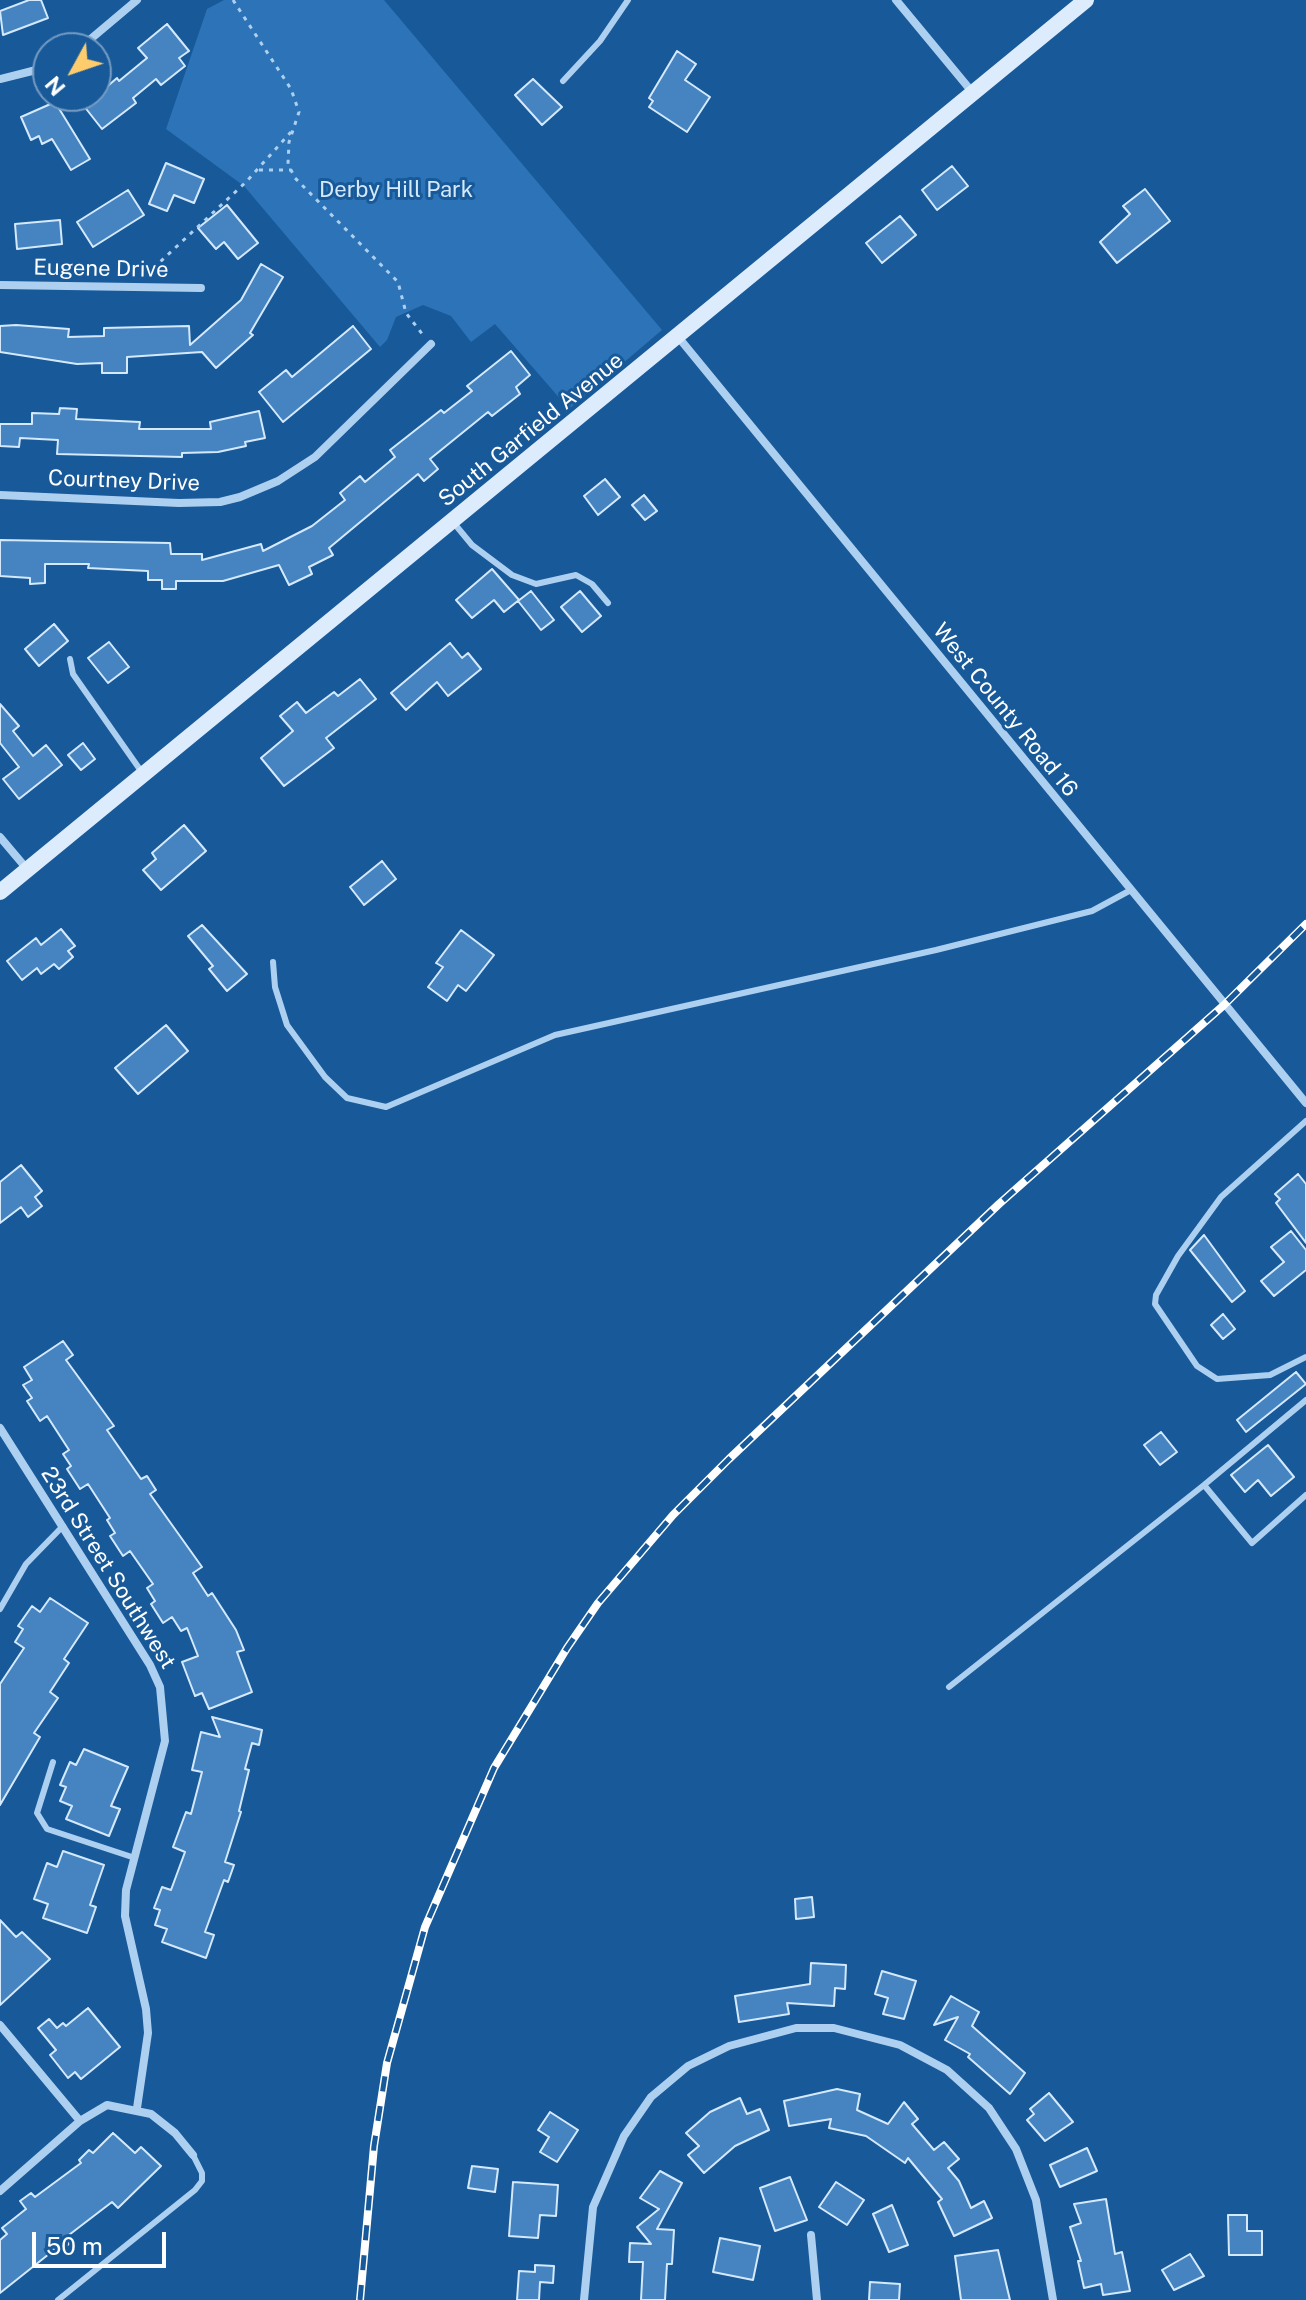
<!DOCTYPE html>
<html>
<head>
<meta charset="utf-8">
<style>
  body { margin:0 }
  #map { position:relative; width:1306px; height:2300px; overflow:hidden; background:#185999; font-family:"Public Sans",sans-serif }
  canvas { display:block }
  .north { position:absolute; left:32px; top:32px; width:80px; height:80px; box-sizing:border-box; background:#185999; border:2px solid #749bc2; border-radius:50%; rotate:230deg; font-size:22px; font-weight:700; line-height:32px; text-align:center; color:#fff }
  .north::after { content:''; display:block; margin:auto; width:28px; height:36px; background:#ffcc6d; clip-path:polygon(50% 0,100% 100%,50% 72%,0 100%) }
  .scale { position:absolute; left:32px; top:2232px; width:134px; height:36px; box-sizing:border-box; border:4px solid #fff; border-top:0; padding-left:10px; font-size:24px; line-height:28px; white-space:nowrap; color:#fff; -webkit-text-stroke:6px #185999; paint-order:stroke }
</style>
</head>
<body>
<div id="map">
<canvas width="1306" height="2300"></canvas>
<div class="north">N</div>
<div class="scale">50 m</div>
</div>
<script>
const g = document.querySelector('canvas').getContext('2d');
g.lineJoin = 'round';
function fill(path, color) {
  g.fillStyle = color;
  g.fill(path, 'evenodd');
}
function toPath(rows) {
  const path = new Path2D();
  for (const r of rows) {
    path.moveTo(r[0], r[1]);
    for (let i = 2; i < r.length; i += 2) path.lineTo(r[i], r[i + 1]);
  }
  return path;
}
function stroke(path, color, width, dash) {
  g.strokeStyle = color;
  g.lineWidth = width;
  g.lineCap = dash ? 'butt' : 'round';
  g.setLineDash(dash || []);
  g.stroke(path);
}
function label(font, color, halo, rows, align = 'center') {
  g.font = font + ' "Public Sans",sans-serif';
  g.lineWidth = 6;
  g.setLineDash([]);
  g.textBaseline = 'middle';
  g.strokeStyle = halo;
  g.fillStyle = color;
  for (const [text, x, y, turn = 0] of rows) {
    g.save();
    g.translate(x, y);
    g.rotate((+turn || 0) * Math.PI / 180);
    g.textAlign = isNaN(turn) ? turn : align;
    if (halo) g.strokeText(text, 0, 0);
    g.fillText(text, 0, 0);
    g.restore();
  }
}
fill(toPath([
  [224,0,384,0,662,330,569,409,495,324,471,342,451,316,423,305,396,317,387,340,380,347,244,186,166,129,207,9]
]), '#2c74b7');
const building = toPath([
  [29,0,41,0,48,18,3,35,0,11,29,0],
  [167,24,189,51,179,58,185,66,161,85,156,79,133,98,136,103,102,129,76,96,96,96,117,78,119,81,147,58,138,48,167,24],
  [677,51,696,64,685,80,710,97,687,132,649,107,653,101,649,98,677,51],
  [533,79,562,107,542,125,515,95,533,79],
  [55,102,90,159,71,170,52,139,42,144,39,136,31,140,21,117,55,102],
  [166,163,204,179,194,203,174,195,167,211,149,204,166,163],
  [952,166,968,186,937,210,922,190,952,166],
  [1145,189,1170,221,1117,263,1100,242,1130,214,1123,206,1145,189],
  [128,190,144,215,93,247,77,222,128,190],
  [227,205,258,243,238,259,224,242,216,249,198,228,227,205],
  [900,216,916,235,882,263,866,243,900,216],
  [60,220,62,244,17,249,15,224,60,220],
  [261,264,283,277,250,333,253,335,216,368,202,352,127,357,127,373,102,373,102,363,77,364,0,352,0,326,16,325,69,329,68,337,104,336,104,328,189,326,190,345,241,300,261,264],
  [353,326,371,349,283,422,259,392,286,370,292,377,353,326],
  [511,351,530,375,516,387,520,394,492,416,488,412,430,459,438,469,424,481,418,474,329,548,333,555,309,567,312,574,289,585,279,565,223,581,176,581,176,589,162,589,162,580,148,580,148,571,88,568,89,564,45,564,45,583,30,584,30,578,0,576,0,540,170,543,171,554,202,554,202,560,261,544,263,551,312,526,345,500,340,493,360,476,365,482,395,457,390,450,441,410,444,413,472,391,467,386,511,351],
  [60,408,77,409,76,419,140,422,139,429,211,429,210,422,259,411,265,438,245,442,246,446,218,452,182,453,182,457,57,454,58,440,20,438,19,447,0,446,0,424,32,424,32,413,59,414,60,408],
  [605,479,620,497,598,515,584,496,605,479],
  [644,495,657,511,645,520,632,505,644,495],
  [492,569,519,600,504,612,494,600,472,618,456,600,492,569],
  [531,591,554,620,541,630,518,601,531,591],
  [580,591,601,616,582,632,561,607,580,591],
  [54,624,68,641,39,666,25,649,54,624],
  [109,642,129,667,108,683,88,658,109,642],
  [450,643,462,658,468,653,481,669,448,696,437,682,406,710,391,693,450,643],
  [360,679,376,699,326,738,334,748,284,786,261,758,293,731,280,716,297,702,306,713,334,692,338,696,360,679],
  [0,704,19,726,13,731,33,756,46,745,62,765,19,799,3,779,19,767,0,743,0,704],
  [83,743,95,759,81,770,68,755,83,743],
  [184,825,206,851,161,890,143,870,156,859,152,853,184,825],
  [382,861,396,879,364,905,350,887,382,861],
  [202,925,247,974,227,991,209,969,213,966,188,936,202,925],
  [61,929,75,946,68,951,73,957,59,969,54,964,41,974,37,968,22,980,7,961,36,938,41,945,61,929],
  [461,930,494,955,466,991,458,985,447,1001,428,987,443,967,436,963,461,930],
  [166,1025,188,1051,138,1094,115,1068,166,1025],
  [21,1165,42,1191,35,1197,42,1206,28,1217,21,1207,0,1223,0,1182,21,1165],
  [1298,1174,1306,1184,1306,1243,1276,1203,1280,1199,1275,1194,1298,1174],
  [1291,1231,1306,1250,1306,1270,1274,1296,1261,1281,1284,1262,1271,1247,1291,1231],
  [1204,1235,1245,1291,1232,1302,1190,1250,1204,1235],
  [1223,1314,1235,1329,1223,1339,1211,1325,1223,1314],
  [63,1341,73,1355,66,1360,114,1426,107,1430,141,1479,147,1476,156,1490,150,1494,202,1567,193,1573,208,1596,212,1593,236,1630,244,1650,237,1652,252,1692,209,1709,202,1693,195,1696,182,1662,198,1656,187,1628,181,1631,172,1617,163,1623,151,1604,155,1601,147,1588,153,1584,130,1551,123,1556,110,1536,115,1533,107,1520,110,1518,88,1484,80,1489,67,1469,71,1466,63,1454,69,1450,47,1416,40,1421,27,1401,32,1398,23,1385,32,1380,24,1367,63,1341],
  [1296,1372,1306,1384,1246,1432,1237,1420,1296,1372],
  [1161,1432,1177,1452,1160,1465,1144,1445,1161,1432],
  [1268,1445,1294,1477,1271,1496,1258,1480,1245,1492,1231,1475,1268,1445],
  [50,1598,88,1623,64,1659,69,1663,50,1692,58,1698,34,1733,40,1737,0,1805,0,1684,24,1648,15,1642,23,1629,18,1626,32,1606,40,1612,50,1598],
  [212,1717,262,1730,259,1745,252,1743,245,1769,249,1770,239,1811,241,1812,225,1862,234,1865,228,1882,224,1880,205,1932,214,1935,206,1958,162,1942,167,1929,155,1925,160,1910,154,1908,162,1887,171,1890,185,1852,173,1847,186,1812,191,1814,202,1772,192,1770,201,1732,220,1737,212,1717],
  [84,1749,128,1767,111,1806,120,1809,109,1836,66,1819,72,1806,60,1801,66,1787,60,1785,70,1762,76,1765,84,1749],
  [63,1851,104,1865,90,1905,96,1907,87,1933,43,1918,48,1904,34,1899,47,1863,57,1867,63,1851],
  [812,1897,814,1917,796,1919,795,1899,812,1897],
  [0,1920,16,1937,22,1932,50,1959,0,2005,0,1920],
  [811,1963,846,1965,845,1989,835,1988,834,2006,787,2003,789,2014,739,2022,735,1996,810,1984,811,1963],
  [882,1971,916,1981,904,2019,883,2014,888,1998,875,1994,882,1971],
  [951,1996,979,2012,972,2026,1025,2073,1010,2094,968,2057,970,2054,945,2040,958,2017,934,2025,951,1996],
  [88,2008,120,2047,81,2079,75,2072,68,2078,50,2055,56,2050,38,2028,49,2019,57,2028,63,2023,66,2026,88,2008],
  [837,2089,860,2094,857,2110,888,2124,904,2102,918,2119,912,2124,934,2150,944,2142,959,2159,948,2168,959,2181,971,2208,984,2201,992,2218,954,2236,938,2202,942,2199,908,2158,905,2163,866,2136,829,2128,831,2119,789,2126,784,2101,837,2089],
  [1049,2093,1073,2122,1045,2141,1027,2120,1034,2114,1030,2109,1049,2093],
  [740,2098,747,2114,760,2109,769,2130,735,2146,704,2173,688,2155,699,2146,686,2133,710,2112,740,2098],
  [550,2112,578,2130,557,2162,540,2152,549,2137,538,2130,550,2112],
  [113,2133,135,2153,141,2147,161,2166,118,2208,112,2202,65,2238,69,2244,56,2254,54,2250,0,2293,0,2240,7,2234,2,2228,26,2209,20,2201,31,2193,35,2197,81,2163,79,2160,89,2150,93,2153,113,2133],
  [1087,2148,1097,2171,1060,2187,1050,2165,1087,2148],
  [472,2166,498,2169,495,2192,468,2188,472,2166],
  [660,2171,682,2183,657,2229,674,2230,672,2264,667,2264,665,2300,641,2300,643,2262,629,2262,630,2243,651,2244,637,2227,659,2209,640,2198,660,2171],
  [790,2177,807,2220,775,2231,760,2188,790,2177],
  [513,2182,558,2185,556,2216,540,2215,538,2238,509,2236,513,2182],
  [836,2182,864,2200,847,2225,819,2207,836,2182],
  [1106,2199,1115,2254,1122,2252,1130,2291,1103,2295,1101,2284,1084,2288,1078,2261,1081,2261,1070,2227,1081,2223,1074,2204,1106,2199],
  [892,2205,908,2245,889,2252,873,2214,892,2205],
  [1228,2215,1247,2215,1247,2231,1262,2231,1262,2255,1229,2255,1228,2215],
  [720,2238,760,2246,753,2280,713,2272,720,2238],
  [998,2250,1010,2300,961,2300,955,2256,998,2250],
  [1190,2254,1204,2276,1174,2290,1162,2270,1190,2254],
  [535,2265,554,2266,553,2283,540,2282,539,2300,517,2300,519,2271,535,2272,535,2265],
  [870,2282,900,2284,899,2300,869,2300,870,2282]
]);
fill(building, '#4584c1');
stroke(building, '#d4e9fc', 2);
stroke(toPath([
  [233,0,291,89,299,112,289,142,288,164,295,178,398,282,406,313,423,335],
  [259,170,291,170],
  [146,275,246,182,291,132]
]), '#add0f1', 3, [4, 6]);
stroke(toPath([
  [563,81,600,41,628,0],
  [453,522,472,545,512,575,536,584,576,575,592,584,608,603],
  [70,659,73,674,141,771],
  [273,962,275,987,287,1025,325,1077,347,1098,386,1107,555,1035,936,950,1092,911,1129,891],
  [1306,1121,1221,1197,1178,1256,1156,1295,1155,1304,1197,1366,1217,1379,1270,1375,1306,1357],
  [1306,1400,1204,1485,1252,1543,1306,1495],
  [0,1609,26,1564,63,1526],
  [949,1687,1204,1485],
  [53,1762,37,1813,47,1829,135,1858],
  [58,2300,195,2190,202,2181,202,2173,193,2155]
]), '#add0f1', 6);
stroke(toPath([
  [896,0,973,93],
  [80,48,137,0],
  [0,79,48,67],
  [0,285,201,288],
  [679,338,1306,1103],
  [0,495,179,503,220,502,240,497,278,481,315,457,431,344],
  [0,837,27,869],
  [0,1428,150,1665,160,1687,165,1741,126,1890,125,1916,146,2009,148,2033,137,2108],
  [0,2025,80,2121],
  [0,2191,80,2121,107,2105,151,2114,175,2133,193,2155],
  [811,2235,817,2300],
  [584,2300,593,2207,624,2136,651,2097,688,2066,729,2046,796,2028,834,2028,900,2045,947,2070,989,2108,1016,2149,1036,2200,1053,2300]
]), '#add0f1', 8);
stroke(toPath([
  [0,892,1086,0]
]), '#dcecfc', 16);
const rail = toPath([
  [360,2300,374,2146,387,2063,425,1927,494,1768,567,1648,598,1603,673,1515,729,1459,999,1204,1224,1005,1306,924]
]);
stroke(rail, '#fff', 8);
stroke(rail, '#185999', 5, [15]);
label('22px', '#d4e9fc', '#185999', [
  ["Derby Hill Park",396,190]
]);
label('22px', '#fff', '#185999', [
  ["Eugene Drive",101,269,1],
  ["South Garfield Avenue",531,430,-39],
  ["Courtney Drive",124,481,2],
  ["West County Road 16",1005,710,51],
  ["23rd Street Southwest",108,1568,58]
]);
</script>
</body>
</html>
